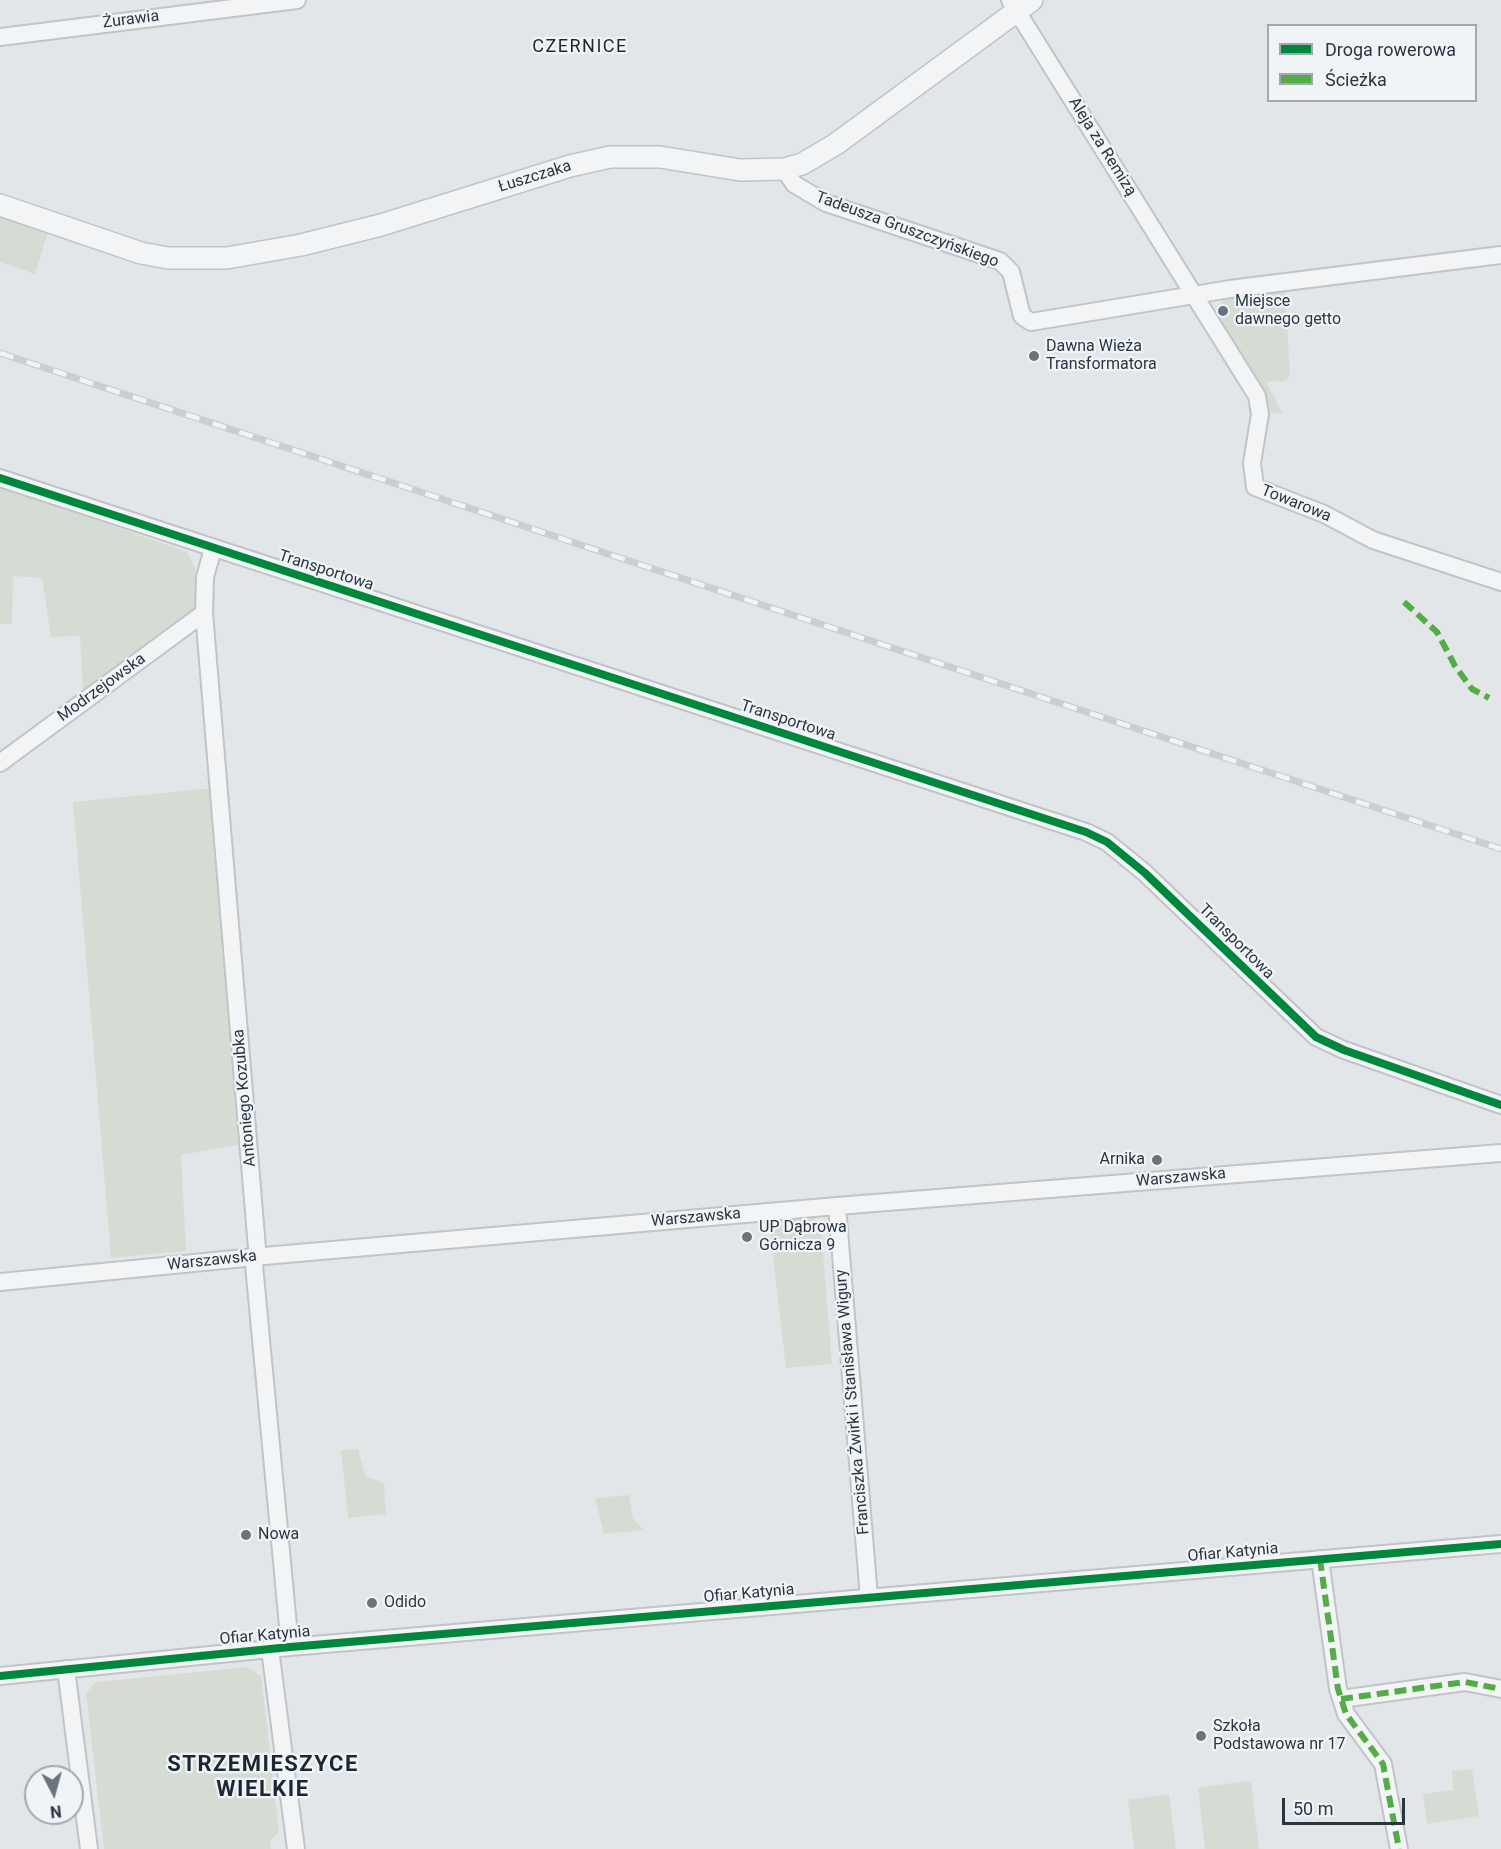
<!DOCTYPE html>
<html>
<head>
<meta charset="utf-8">
<style>
  body { margin:0 }
  #map { position:relative; width:1501px; height:1849px; overflow:hidden; background:#e3e6e8; font-family:Roboto,sans-serif }
  canvas { display:block }
  .legend { position:absolute; left:1267px; top:24px; width:210px; height:78px; box-sizing:border-box; background:#f1f4f7; border:2px solid #a1a8af; margin:0; padding:8px 10px; list-style:none; font-size:18px; color:#293642 }
  .legend li { display:flex; align-items:center; gap:12px; height:30px }
  .legend b { width:30px; border:2px solid #a1a8af }
  .north { position:absolute; left:24px; top:1765px; width:60px; height:60px; box-sizing:border-box; background:#f1f4f7; border:2px solid #a1a8af; border-radius:50%; rotate:174deg; font-size:16px; font-weight:700; line-height:24px; text-align:center; color:#293642 }
  .north::after { content:''; display:block; margin:auto; width:21px; height:27px; background:#6a747c; clip-path:polygon(50% 0,100% 100%,50% 72%,0 100%) }
  .scale { position:absolute; left:1282px; top:1798px; width:123px; height:27px; box-sizing:border-box; border:3px solid #293642; border-top:0; padding-left:8px; font-size:18px; line-height:21px; white-space:nowrap; color:#293642; -webkit-text-stroke:4px #f1f4f7; paint-order:stroke }
</style>
</head>
<body>
<div id="map">
<canvas width="1501" height="1849"></canvas>
<ul class="legend">
<li><b style="height:8px;background:#00873e"></b>Droga rowerowa</li>
<li><b style="height:8px;background:#53ac46"></b>Ścieżka</li>
</ul>
<div class="north">N</div>
<div class="scale">50 m</div>
</div>
<script>
const g = document.querySelector('canvas').getContext('2d');
g.lineJoin = 'round';
function fill(path, color) {
  g.fillStyle = color;
  g.fill(path, 'evenodd');
}
function toPath(rows) {
  const path = new Path2D();
  for (const r of rows) {
    path.moveTo(r[0], r[1]);
    for (let i = 2; i < r.length; i += 2) path.lineTo(r[i], r[i + 1]);
  }
  return path;
}
function stroke(path, color, width, dash) {
  g.strokeStyle = color;
  g.lineWidth = width;
  g.lineCap = dash ? 'butt' : 'round';
  g.setLineDash(dash || []);
  g.stroke(path);
}
function label(font, color, halo, rows, align = 'center') {
  g.font = font + ' Roboto,sans-serif';
  g.lineWidth = 4.5;
  g.setLineDash([]);
  g.textBaseline = 'middle';
  g.strokeStyle = halo;
  g.fillStyle = color;
  for (const [text, x, y, turn = 0] of rows) {
    g.save();
    g.translate(x, y);
    g.rotate((+turn || 0) * Math.PI / 180);
    g.textAlign = isNaN(turn) ? turn : align;
    if (halo) g.strokeText(text, 0, 0);
    g.fillText(text, 0, 0);
    g.restore();
  }
}
fill(toPath([
  [0,213,48,232,35,274,0,262],
  [1285,289,1290,375,1286,381,1266,382,1283,414,1267,412,1220,324,1216,312,1223,300,1231,297],
  [0,486,187,552,195,568,195,608,83,691,80,636,51,637,42,578,13,576,12,624,0,624],
  [213,788,238,1145,181,1155,186,1251,111,1258,73,802],
  [814,1218,821,1228,832,1364,786,1368,769,1222],
  [358,1449,365,1476,384,1483,386,1514,348,1518,341,1450],
  [629,1495,633,1519,644,1530,604,1534,595,1498],
  [247,1667,261,1676,279,1831,270,1842,271,1849,104,1849,86,1693,96,1682],
  [1472,1769,1479,1816,1427,1824,1423,1794,1453,1790,1452,1771],
  [1251,1781,1259,1849,1205,1849,1198,1787],
  [1169,1794,1176,1849,1134,1849,1128,1800]
]), '#d5dcd3');
const minor = toPath([
  [1010,0,1257,396,1260,414,1252,463,1255,487,1324,514,1373,540,1501,582],
  [0,37,297,0],
  [784,169,794,184,826,203,1000,261,1011,272,1022,316,1031,322,1230,289,1501,255],
  [0,478,1086,832,1107,842,1145,873,1316,1037,1344,1050,1501,1105],
  [213,549,205,577,204,613,257,1248,254,1265,290,1647],
  [0,763,204,613],
  [837,1206,869,1598],
  [0,1282,275,1255,837,1206,1501,1153],
  [1320,1559,1338,1689,1346,1714,1383,1764,1399,1849],
  [270,1649,296,1849],
  [66,1669,89,1849],
  [0,1676,290,1647,1501,1544],
  [1341,1699,1465,1682,1501,1689]
]);
const tertiary = toPath([
  [0,205,141,253,168,258,227,258,301,245,381,225,570,166,610,157,660,157,740,170,784,169,802,164,836,144,1032,0]
]);
stroke(minor, '#c1c4c6', 20);
stroke(tertiary, '#c1c4c6', 24);
stroke(minor, '#f2f4f5', 16);
stroke(tertiary, '#f2f4f5', 21);
const rail = toPath([
  [0,353,1501,849]
]);
stroke(rail, '#cbced0', 7);
stroke(rail, '#f1f4f7', 4.5, [14]);
stroke(toPath([
  [1404,602,1437,632,1455,666,1472,689,1489,698],
  [1320,1559,1338,1689,1346,1714,1383,1764,1399,1849],
  [1341,1699,1465,1682,1501,1689]
]), '#53ac46', 6, [12, 6]);
stroke(toPath([
  [0,478,1086,832,1107,842,1145,873,1316,1037,1344,1050,1501,1105],
  [0,1676,290,1647,1501,1544]
]), '#00873e', 8);
for (const [x, y, r, color] of [
  [1223,311,6,"#6a747c"],
  [1034,356,6,"#6a747c"],
  [1157,1160,6,"#6a747c"],
  [747,1237,6,"#6a747c"],
  [246,1535,6,"#6a747c"],
  [372,1603,6,"#6a747c"],
  [1201,1736,6,"#6a747c"]
]) {
  const dot = new Path2D();
  dot.arc(x, y, r, 0, 2 * Math.PI);
  g.fillStyle = color;
  g.fill(dot);
  stroke(dot, '#f1f4f7', 2);
}
label('16px', '#293642', '#f1f4f7', [
  ["Żurawia",131,20,-7],
  ["Aleja za Remizą",1102,147,58],
  ["Łuszczaka",535,177,-17],
  ["Tadeusza Gruszczyńskiego",907,230,20],
  ["Towarowa",1296,504,22],
  ["Transportowa",326,571,18],
  ["Modrzejowska",102,688,-36],
  ["Transportowa",788,721,18],
  ["Transportowa",1236,942,45],
  ["Antoniego Kozubka",245,1098,-95],
  ["Warszawska",1181,1178,-5],
  ["Warszawska",696,1218,-5],
  ["Warszawska",212,1261,-6],
  ["Franciszka Żwirki i Stanisława Wigury",853,1402,-95],
  ["Ofiar Katynia",1233,1553,-5],
  ["Ofiar Katynia",749,1594,-5],
  ["Ofiar Katynia",265,1636,-5]
]);
label('16px', '#293642', '#f1f4f7', [
  ["Miejsce",1235,302],
  ["dawnego getto",1235,320],
  ["Dawna Wieża",1046,347],
  ["Transformatora",1046,365],
  ["Arnika",1145,1160,"right"],
  ["UP Dąbrowa",759,1228],
  ["Górnicza 9",759,1246],
  ["Nowa",258,1535],
  ["Odido",384,1603],
  ["Szkoła",1213,1727],
  ["Podstawowa nr 17",1213,1745]
], 'left');
g.letterSpacing = '1.5px';
label('18px', '#1b2733', '#f1f4f7', [
  ["CZERNICE",580,47]
]);
g.letterSpacing = '0px';
g.letterSpacing = '1.5px';
label('bold 22px', '#1b2733', '#f1f4f7', [
  ["STRZEMIESZYCE",263,1765],
  ["WIELKIE",263,1790]
]);
g.letterSpacing = '0px';
</script>
</body>
</html>
